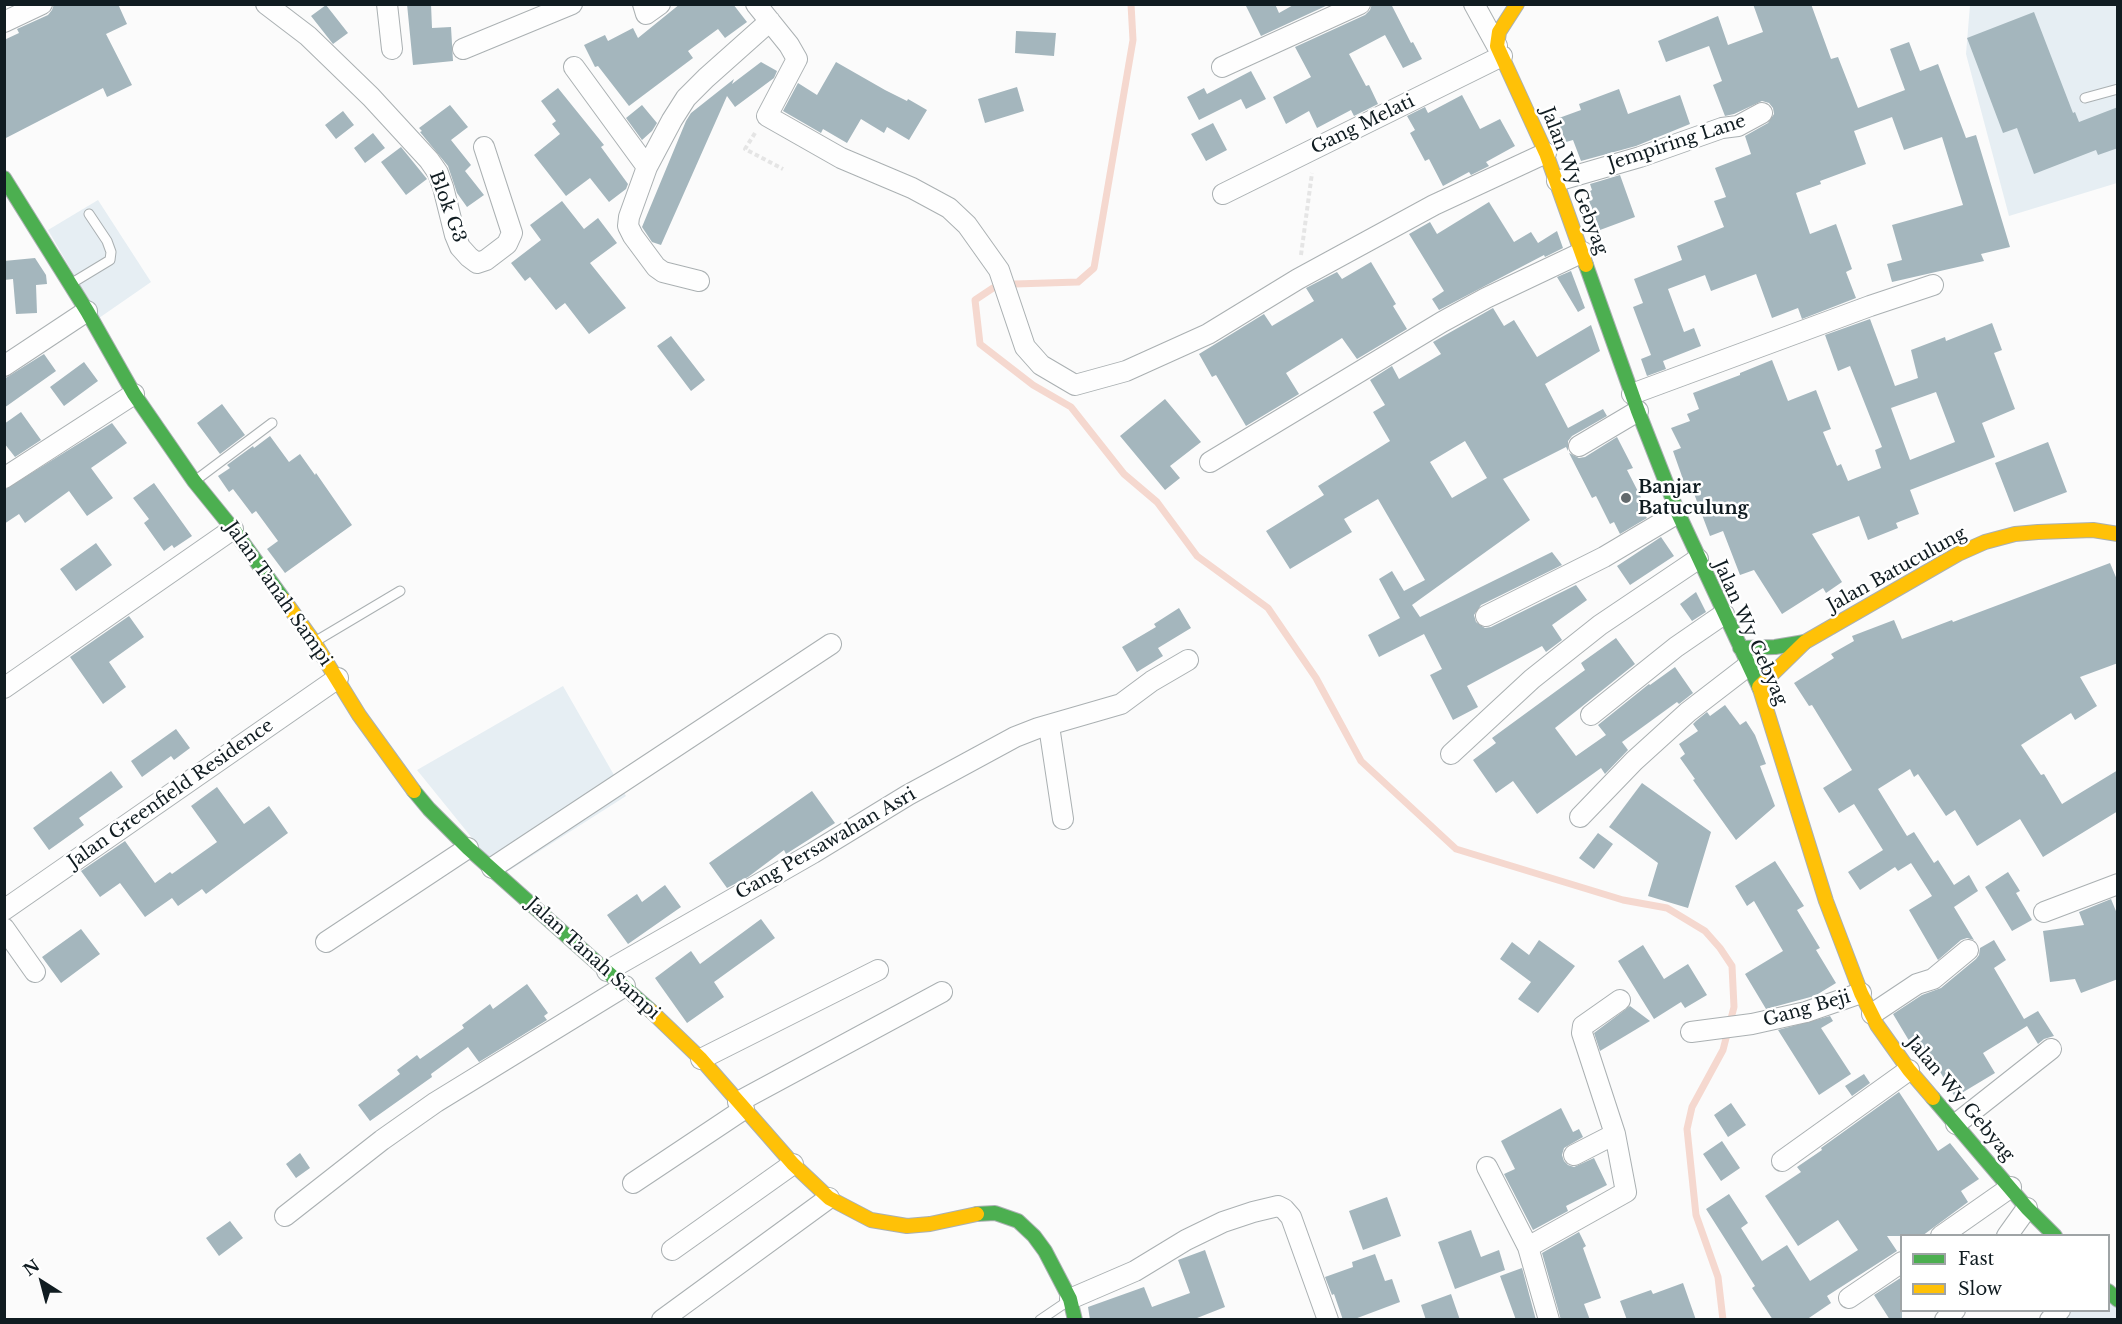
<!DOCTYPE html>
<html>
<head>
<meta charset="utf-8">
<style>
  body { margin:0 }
  #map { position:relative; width:2122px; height:1324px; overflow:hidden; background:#fbfbfb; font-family:"Libre Baskerville",serif }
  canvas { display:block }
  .frame { position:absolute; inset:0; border:6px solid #101c21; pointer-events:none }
  .legend { position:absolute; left:1900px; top:1234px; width:210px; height:78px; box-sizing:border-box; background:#fff; border:2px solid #9fa4a6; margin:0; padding:8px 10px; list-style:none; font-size:18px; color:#101c21 }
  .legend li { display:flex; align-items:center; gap:12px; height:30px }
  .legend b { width:30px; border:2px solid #9fa4a6 }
  .north { position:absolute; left:12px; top:1252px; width:60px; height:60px; -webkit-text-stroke:4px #fff; paint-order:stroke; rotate:324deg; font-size:16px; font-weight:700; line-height:24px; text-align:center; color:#101c21 }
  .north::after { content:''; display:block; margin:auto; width:21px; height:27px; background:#101c21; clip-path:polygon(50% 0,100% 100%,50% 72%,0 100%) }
</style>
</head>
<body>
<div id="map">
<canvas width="2122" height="1324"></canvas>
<div class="frame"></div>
<ul class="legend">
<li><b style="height:8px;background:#4caf50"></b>Fast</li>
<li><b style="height:8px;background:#ffc107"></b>Slow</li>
</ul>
<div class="north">N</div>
</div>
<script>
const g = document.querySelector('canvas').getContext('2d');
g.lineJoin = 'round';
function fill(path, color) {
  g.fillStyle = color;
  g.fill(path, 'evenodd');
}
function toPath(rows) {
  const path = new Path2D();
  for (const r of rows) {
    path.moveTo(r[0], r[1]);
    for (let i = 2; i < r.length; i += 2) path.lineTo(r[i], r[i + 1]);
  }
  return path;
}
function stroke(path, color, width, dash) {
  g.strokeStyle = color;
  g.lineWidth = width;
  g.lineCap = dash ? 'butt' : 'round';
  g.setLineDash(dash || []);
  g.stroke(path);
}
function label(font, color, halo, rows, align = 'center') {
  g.font = font + ' "Libre Baskerville",serif';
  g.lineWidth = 5;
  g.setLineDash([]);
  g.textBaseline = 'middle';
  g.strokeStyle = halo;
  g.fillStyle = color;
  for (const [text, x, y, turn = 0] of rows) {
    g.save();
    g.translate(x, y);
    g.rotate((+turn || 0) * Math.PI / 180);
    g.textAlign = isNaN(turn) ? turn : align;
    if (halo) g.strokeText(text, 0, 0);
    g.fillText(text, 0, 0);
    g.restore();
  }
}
fill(toPath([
  [1970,5,2117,5,2117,183,2009,216,1966,54],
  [98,200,151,282,99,318,48,230],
  [563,686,626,796,502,875,417,770],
  [2109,1291,2117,1300,2117,1319,2049,1319,2040,1311,2108,1310]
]), '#e6eef3');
stroke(toPath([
  [1131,4,1133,40,1094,268,1078,282,1015,284,993,288,975,300,980,344,1033,385,1071,407,1124,474,1157,502,1197,556,1268,608,1316,678,1361,761,1456,849,1623,900,1667,908,1705,931,1720,948,1732,966,1734,1007,1723,1050,1692,1107,1687,1129,1696,1215,1718,1277,1723,1320]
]), '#f5d8cf', 7);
fill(toPath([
  [54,4,118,4,127,24,106,34,132,85,107,97,103,88,4,139,4,40,19,33,17,29,48,15,52,10],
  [407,4,431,4,432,28,451,27,453,61,413,65],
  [680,4,733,4,747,22,725,38,718,29,688,51,693,58,629,106,598,66,595,67,584,45,605,35,608,41,633,28,638,38],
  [1245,4,1275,4,1279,13,1295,4,1330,4,1261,36],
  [1372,4,1391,4,1411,43,1413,42,1422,59,1403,68,1385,35,1349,54,1366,86,1369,85,1378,104,1354,116,1351,110,1317,128,1309,111,1286,124,1273,97,1311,77,1295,47,1365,15,1370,10],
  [1753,4,1811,4,1831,59,1838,57,1858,108,1905,90,1890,49,1909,42,1920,71,1938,64,1966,138,1976,135,2010,247,1981,254,1984,261,1892,282,1887,264,1902,260,1892,225,1963,205,1942,137,1904,150,1892,117,1854,131,1866,164,1820,181,1821,184,1796,193,1810,234,1836,224,1852,269,1846,272,1856,298,1802,319,1798,308,1772,318,1756,274,1711,291,1705,275,1668,289,1684,332,1694,328,1701,346,1663,361,1666,369,1647,376,1641,359,1651,355,1633,307,1643,303,1634,279,1682,260,1677,246,1724,227,1714,201,1726,197,1715,168,1751,154,1745,136,1768,123,1774,114,1773,108,1769,103,1762,101,1734,114,1725,116,1713,85,1722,81,1709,46,1666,62,1658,41,1718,16,1728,45,1763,32],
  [326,5,348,33,333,44,311,16],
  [2034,12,2073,113,2075,112,2079,122,2118,107,2118,148,2098,155,2096,150,2034,174,2017,128,2003,133,1967,38],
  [1016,31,1056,33,1054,56,1015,53],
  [761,62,777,71,774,78,735,107,727,96,661,245,652,242,642,227,686,121,691,113,734,79,732,84],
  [836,62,885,90,907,101,908,99,927,110,909,140,887,127,884,133,861,119,847,143,823,129,821,133,783,111,798,83,817,95],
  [1251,71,1266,99,1246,109,1241,99,1199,120,1187,97,1204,88,1207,94],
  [1017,87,1024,111,985,123,978,99],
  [558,88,604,145,601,147,628,184,626,189,609,202,590,178,566,196,534,155,560,134,552,124,556,121,541,101],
  [1619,89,1628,114,1680,95,1690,124,1636,146,1581,161,1573,140,1566,142,1559,125,1559,118,1581,110,1579,104],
  [1462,95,1480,129,1500,119,1515,146,1486,162,1489,166,1471,175,1469,172,1443,186,1429,159,1425,161,1410,133,1415,130,1407,116,1425,107,1428,113],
  [450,105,468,127,451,140,471,165,465,171,484,195,467,207,457,193,448,166,420,132,422,131,419,128],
  [642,105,657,123,652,131,642,140,626,118],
  [343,111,354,125,336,139,325,125],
  [1213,123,1227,150,1206,161,1191,134],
  [373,133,385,148,365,163,354,148],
  [401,147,427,179,406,195,381,162],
  [1620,175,1635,217,1600,230,1586,193,1592,190,1590,184],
  [562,201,584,229,598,218,617,243,590,263,626,308,589,334,565,303,556,310,530,277,525,281,511,263,541,240,530,225],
  [1489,202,1514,242,1531,232,1538,243,1557,231,1563,248,1545,257,1544,255,1439,310,1432,299,1444,291,1409,234,1430,222,1437,234],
  [35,258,46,275,47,284,36,285,37,313,16,314,13,279,4,280,4,261],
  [1371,262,1396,304,1393,306,1407,329,1357,359,1342,338,1286,373,1299,394,1246,426,1216,375,1212,377,1199,354,1264,314,1272,326,1314,301,1306,288,1337,272,1342,279],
  [1571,271,1585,308,1578,312,1557,277],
  [1493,308,1504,326,1514,320,1537,357,1591,325,1600,351,1545,384,1568,428,1603,409,1607,416,1572,436,1568,441,1568,451,1566,447,1503,479,1530,520,1412,605,1420,617,1552,552,1562,565,1481,605,1474,615,1476,622,1485,628,1491,627,1576,585,1587,600,1552,625,1562,640,1546,652,1542,646,1467,686,1478,707,1453,720,1430,675,1442,669,1424,634,1379,657,1368,635,1400,618,1379,579,1392,571,1404,591,1425,580,1378,499,1344,519,1352,532,1290,569,1266,531,1324,495,1318,486,1390,441,1373,412,1385,405,1370,380,1392,366,1399,379,1441,354,1433,342],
  [1465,441,1487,478,1452,498,1430,462],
  [1870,319,1895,386,1918,378,1911,350,1945,337,1946,341,1992,323,2002,350,1994,353,2015,409,1982,423,1995,457,1910,490,1919,514,1896,523,1898,528,1868,540,1859,516,1812,534,1842,582,1826,593,1823,588,1782,614,1754,570,1740,575,1723,531,1710,536,1690,483,1685,485,1673,451,1681,448,1671,428,1690,421,1687,414,1699,409,1693,393,1740,375,1740,373,1772,360,1788,401,1816,390,1831,429,1823,432,1837,466,1841,464,1848,481,1881,468,1875,450,1882,447,1850,366,1838,371,1825,335],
  [1936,392,1955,442,1910,460,1891,408],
  [671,336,705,380,691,391,657,346],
  [44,354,56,371,4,408,4,379],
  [84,362,98,381,64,406,50,387],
  [1165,399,1201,442,1170,466,1180,478,1165,490,1120,436],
  [222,404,245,435,220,454,197,423],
  [21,412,41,440,15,457,4,443,4,424],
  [112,423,127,443,91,468,113,498,87,516,69,491,25,523,19,514,4,524,4,490],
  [270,436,289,462,300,454,315,475,316,473,352,525,285,573,267,549,278,541,256,511,252,514,233,489,229,492,218,476,230,468,227,465,253,446,254,448],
  [1617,437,1633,468,1627,470,1645,505,1640,508,1647,518,1620,534,1614,522,1610,524,1596,496,1592,498,1569,453,1579,458,1585,457],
  [2048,442,2067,492,2014,512,1995,463],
  [154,483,192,536,174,548,172,545,164,551,144,523,149,519,133,498],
  [1661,537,1674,556,1630,585,1617,566],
  [96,543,112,565,76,591,60,569],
  [2110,563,2118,582,2118,663,2080,677,2097,706,2075,720,2071,713,2021,745,2041,775,2044,774,2062,804,2118,770,2118,811,2043,857,2020,819,1977,846,1955,810,1946,816,1918,774,1914,777,1910,769,1878,789,1907,836,1914,832,1934,863,1938,860,1954,885,1969,875,1978,891,1954,907,1974,940,1967,938,1961,940,1938,960,1909,910,1932,896,1911,863,1898,871,1895,867,1860,890,1848,872,1883,850,1854,804,1839,813,1823,788,1852,770,1812,705,1809,706,1794,683,1834,658,1831,654,1854,641,1852,636,1894,620,1902,639,1952,620,1953,622],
  [1696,592,1706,612,1692,621,1680,604],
  [1179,608,1191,628,1158,648,1163,656,1137,672,1122,647,1156,627,1154,624],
  [129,616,144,637,109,662,126,687,103,704,70,657],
  [1616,638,1635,664,1555,728,1576,756,1606,735,1598,725,1649,684,1650,685,1675,667,1693,693,1679,704,1677,702,1622,742,1628,750,1605,774,1601,768,1537,814,1513,781,1496,793,1473,760,1496,743,1492,738,1585,670,1581,663],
  [1725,705,1740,725,1746,721,1755,735,1766,764,1760,766,1775,806,1736,840,1693,780,1695,779,1680,758,1685,754,1679,744,1698,731,1693,724,1696,721,1707,712,1710,716],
  [176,729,190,748,174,760,171,756,142,777,131,761],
  [111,771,123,787,79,818,84,825,49,850,33,828],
  [1642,783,1711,832,1688,908,1648,896,1658,863,1609,827],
  [217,787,244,824,269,806,288,833,206,894,202,889,178,906,172,898,145,917,120,883,100,897,81,871,125,841,155,883,170,872,172,874,217,842,191,806],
  [812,791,835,823,786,854,784,850,748,877,727,888,709,863],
  [1598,833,1613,844,1594,869,1579,858],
  [1775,861,1804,906,1797,910,1820,948,1816,950,1836,983,1818,994,1818,995,1766,1009,1745,974,1783,951,1754,901,1747,906,1735,886],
  [2008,872,2020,891,2016,893,2032,920,2012,931,1985,887],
  [665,885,681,907,628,944,607,915,637,894,642,902],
  [2111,899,2118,916,2118,979,2081,993,2075,979,2050,982,2043,931,2084,925,2079,912],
  [761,919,775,938,714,982,724,997,687,1023,655,978,691,951,700,964],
  [81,929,100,954,61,983,42,957],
  [1539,940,1575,966,1538,1013,1518,999,1531,982,1500,959,1512,942,1529,955],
  [1994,940,2006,960,1994,968,2024,1019,2038,1011,2054,1036,2044,1039,2038,1044,2027,1026,1983,1053,1995,1073,1955,1097,1926,1048,1917,1054,1893,1014,1922,995,1941,988,1976,959,1979,955,1980,948],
  [1643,945,1664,979,1688,964,1707,995,1685,1008,1681,1002,1654,1019,1618,961],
  [527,984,548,1013,544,1016,547,1020,479,1062,468,1047,431,1074,432,1077,370,1121,358,1105,400,1074,397,1070,417,1055,420,1059,464,1028,462,1025,490,1004,493,1009],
  [1630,1006,1650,1021,1600,1051,1594,1033],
  [1830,1016,1833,1021,1821,1028,1851,1074,1819,1095,1778,1030],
  [1864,1074,1870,1083,1852,1096,1845,1086],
  [1899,1092,1938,1151,1950,1143,1979,1179,1961,1191,1968,1202,1922,1236,1887,1236,1897,1251,1827,1296,1831,1303,1806,1320,1773,1320,1752,1288,1755,1286,1706,1209,1729,1194,1748,1223,1741,1228,1762,1261,1787,1245,1810,1281,1858,1250,1838,1220,1798,1246,1765,1196,1801,1172,1797,1167,1822,1150,1821,1148],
  [1731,1103,1746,1125,1728,1137,1714,1115],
  [1561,1108,1573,1132,1579,1129,1583,1137,1564,1148,1562,1155,1564,1161,1568,1165,1574,1167,1594,1158,1607,1185,1566,1206,1568,1211,1533,1230,1504,1174,1515,1169,1501,1141],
  [1722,1141,1740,1168,1721,1181,1703,1154],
  [300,1153,310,1168,296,1178,286,1164],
  [1387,1197,1401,1236,1363,1250,1349,1211],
  [230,1221,243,1238,219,1256,206,1238],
  [1471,1230,1481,1257,1499,1250,1505,1270,1455,1289,1438,1242],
  [1579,1232,1586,1246,1583,1248,1601,1298,1584,1304,1590,1320,1561,1320,1542,1253],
  [1205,1250,1225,1307,1192,1320,1090,1320,1088,1307,1144,1287,1152,1307,1190,1293,1178,1260],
  [1375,1254,1385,1281,1392,1279,1400,1302,1352,1320,1343,1320,1334,1294,1332,1295,1325,1277,1353,1267,1352,1262],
  [1522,1268,1536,1320,1516,1320,1500,1276],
  [1902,1277,1902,1320,1890,1320,1874,1295],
  [1683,1283,1696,1320,1627,1320,1620,1301,1651,1290,1653,1294],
  [1451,1294,1460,1320,1426,1320,1421,1305]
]), '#a4b6bd');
const lane = toPath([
  [2085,98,2118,89],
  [72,283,110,260,111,252,107,241,89,214],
  [196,480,272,423],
  [316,641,400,591],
  [1040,1320,1068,1301]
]);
const street = toPath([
  [266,4,308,36,371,97,429,160,438,173,443,187,455,235,460,247,469,257,477,263,486,260,507,244,512,233,484,147],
  [387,4,392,49],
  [643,4,646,14,660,4],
  [756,4,789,45,797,59,767,116,841,158,912,188,949,208,967,225,999,270,1025,347,1041,365,1075,385,1126,371,1208,334,1298,279,1434,205,1546,153],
  [1474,4,1497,46],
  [4,22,42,4],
  [463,49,572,4],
  [574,67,647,167],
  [1222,67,1360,4],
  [1557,181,1640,157,1722,128,1738,126,1762,113],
  [1223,194,1502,56],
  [699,281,663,272,656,267,633,236,628,226,629,217,647,167,672,120,686,98,706,78,770,21],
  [4,366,87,311],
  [1632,394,1870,306,1933,285],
  [1579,446,1638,411],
  [1210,462,1442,322,1486,298,1583,252],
  [4,478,134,394],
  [1486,616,1604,557,1678,513],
  [4,688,233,529],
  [1591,715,1676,647,1724,614],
  [1049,726,1063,819],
  [1451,754,1532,679,1600,625,1698,559],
  [1580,817,1634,761,1688,712,1749,665],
  [492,868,831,644],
  [4,910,338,678],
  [2044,912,2118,884],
  [4,928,35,972],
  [326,942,468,848],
  [607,971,813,853,908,795,1015,737,1038,728,1121,704,1152,681,1188,660],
  [1872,1014,1917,984,1933,979,1968,950],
  [1691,1032,1752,1024,1806,1012,1861,993],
  [701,1059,878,970],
  [738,1102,942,992],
  [1956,1124,2051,1049],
  [1574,1155,1615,1134],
  [1782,1161,1909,1070],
  [1487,1167,1528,1247,1549,1320],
  [633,1183,744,1109],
  [285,1216,382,1140,436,1102,625,986],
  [1941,1236,2011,1187],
  [2007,1236,2027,1208],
  [1528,1247,1626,1192,1615,1134,1582,1033,1583,1026,1620,1000],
  [672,1250,793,1164],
  [1849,1298,1902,1262],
  [1070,1299,1135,1271,1186,1240,1223,1222,1253,1212,1278,1206,1284,1209,1291,1217,1328,1320],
  [662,1320,829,1198],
  [1945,1320,1955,1310],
  [2050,1320,2060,1310]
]);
const fast = toPath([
  [4,178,87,311,134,394,194,481,233,529,284,600],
  [1586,265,1638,411,1678,513,1760,689],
  [1740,648,1775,647,1805,642],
  [414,791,429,809,468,848,650,1010],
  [1933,1098,2027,1208,2055,1236],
  [977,1214,995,1213,1018,1221,1034,1236,1045,1251,1070,1299,1075,1320],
  [2108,1291,2118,1300]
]);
const slow = toPath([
  [1517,4,1499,32,1497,46,1546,153,1586,265],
  [284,600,314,642,359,715,414,791],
  [1759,687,1805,642,1958,554,1985,542,2015,534,2038,532,2093,530,2118,534],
  [1760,689,1826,901,1861,993,1877,1025,1909,1070,1933,1098],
  [650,1010,701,1059,793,1164,829,1198,871,1220,907,1226,930,1224,977,1214]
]);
stroke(lane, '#aab0b2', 11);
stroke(street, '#aab0b2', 22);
stroke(fast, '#aab0b2', 16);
stroke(slow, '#aab0b2', 16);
stroke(toPath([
  [755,133,745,149,783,169],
  [1301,255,1312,173]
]), '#e5e5e5', 4, [4.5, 3]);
stroke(lane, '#fefefe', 9);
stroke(street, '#fefefe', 20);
stroke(fast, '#4caf50', 14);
stroke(slow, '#ffc107', 14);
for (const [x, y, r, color] of [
  [1626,498,6,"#626a6d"]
]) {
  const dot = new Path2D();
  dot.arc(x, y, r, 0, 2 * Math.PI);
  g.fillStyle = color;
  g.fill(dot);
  stroke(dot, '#fff', 2);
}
label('18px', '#101c21', '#fff', [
  ["Gang Melati",1363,125,-26],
  ["Jempiring Lane",1677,143,-18],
  ["Jalan Wy Gebyag",1574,181,69],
  ["Blok G3",447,207,70],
  ["Jalan Batuculung",1897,570,-29],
  ["Jalan Tanah Sampi",278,594,55],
  ["Jalan Wy Gebyag",1750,633,66],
  ["Jalan Greenfield Residence",171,794,-35],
  ["Gang Persawahan Asri",826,844,-30],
  ["Jalan Tanah Sampi",593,959,42],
  ["Gang Beji",1807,1009,-16],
  ["Jalan Wy Gebyag",1960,1099,50]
]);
label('bold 18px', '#101c21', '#fff', [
  ["Banjar",1638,488],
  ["Batuculung",1638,509]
], 'left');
</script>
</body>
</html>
